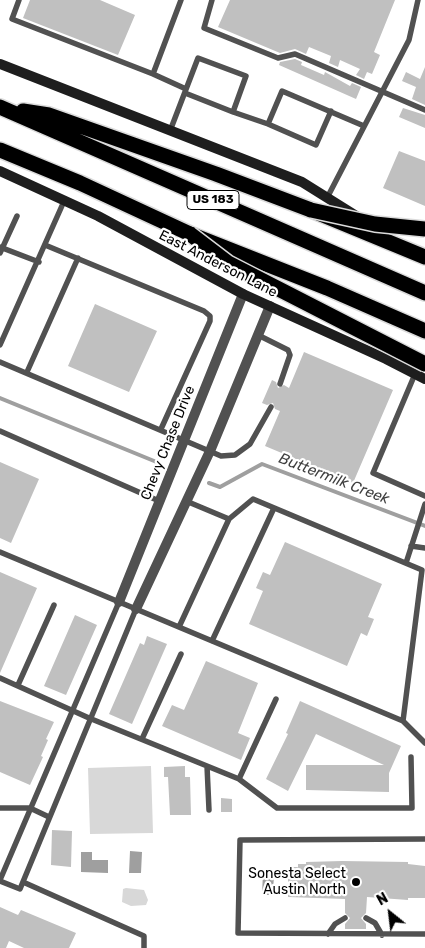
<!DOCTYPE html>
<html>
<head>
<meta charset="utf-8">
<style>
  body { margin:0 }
  #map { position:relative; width:425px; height:948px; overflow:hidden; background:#fff; font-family:Rubik,sans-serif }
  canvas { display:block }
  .north { position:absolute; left:365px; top:888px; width:50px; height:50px; -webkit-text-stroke:4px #fff; paint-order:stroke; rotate:331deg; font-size:14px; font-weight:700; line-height:20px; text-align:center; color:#000 }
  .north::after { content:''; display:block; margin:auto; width:18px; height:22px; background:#000; clip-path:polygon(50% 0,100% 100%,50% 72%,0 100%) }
</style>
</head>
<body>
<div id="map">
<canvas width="425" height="948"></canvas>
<div class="north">N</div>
</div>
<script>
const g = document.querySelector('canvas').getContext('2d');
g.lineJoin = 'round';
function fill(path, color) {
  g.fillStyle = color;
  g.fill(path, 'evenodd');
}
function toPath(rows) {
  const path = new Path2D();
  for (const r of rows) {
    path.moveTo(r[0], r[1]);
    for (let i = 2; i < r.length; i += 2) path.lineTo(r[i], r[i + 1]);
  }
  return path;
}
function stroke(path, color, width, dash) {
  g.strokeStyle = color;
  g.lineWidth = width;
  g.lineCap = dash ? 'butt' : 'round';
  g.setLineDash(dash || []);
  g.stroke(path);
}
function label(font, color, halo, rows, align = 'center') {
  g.font = font + ' Rubik,sans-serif';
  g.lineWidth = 4.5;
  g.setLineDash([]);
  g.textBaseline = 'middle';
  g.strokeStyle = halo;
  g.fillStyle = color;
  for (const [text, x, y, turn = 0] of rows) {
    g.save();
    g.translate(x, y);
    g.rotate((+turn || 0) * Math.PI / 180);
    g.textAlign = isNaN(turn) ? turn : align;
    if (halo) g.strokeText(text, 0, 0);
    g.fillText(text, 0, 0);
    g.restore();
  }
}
fill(toPath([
  [151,766,153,833,90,834,88,768],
  [126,888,144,890,148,900,146,905,131,906,122,902,123,889]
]), '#d8d8d8');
fill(toPath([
  [130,851,142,852,141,873,129,873],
  [81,852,92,852,92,860,108,860,108,873,81,872],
  [263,872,274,873,273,895,262,895]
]), '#9f9f9f');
stroke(toPath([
  [0,398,159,463],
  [209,483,220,487,262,464,425,526]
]), '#9f9f9f', 4);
fill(toPath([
  [30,0,100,0,135,15,118,55,23,18],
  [230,0,395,0,374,52,380,55,372,74,367,72,364,79,356,75,360,69,340,60,338,67,329,63,331,56,309,47,306,54,295,49,280,53,218,27],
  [295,59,302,62,301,65,324,75,325,72,350,86,352,83,361,87,356,99,279,65,280,62],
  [425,67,425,105,412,99,416,87,402,81,406,72,420,79],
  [403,108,425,115,425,128,399,117],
  [399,151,425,161,425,206,383,188],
  [95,304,157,331,129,392,68,366],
  [304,352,393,390,353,483,265,446,280,411,275,409,273,403,267,405,262,403,272,380,276,382,278,388,284,385,289,388],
  [0,462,39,479,11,543,0,538],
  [285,542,382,584,368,617,374,619,367,636,361,633,347,666,249,624,263,591,256,588,263,572,270,575],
  [0,572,37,588,0,673],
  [75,615,97,625,66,695,44,686],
  [147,636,167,644,132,724,109,714,140,643,144,645],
  [206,661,258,683,238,733,250,738,241,760,162,726,172,705,184,710],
  [0,701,54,722,46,739,48,740,41,756,43,757,30,785,0,772],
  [300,701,401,746,389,773,389,792,306,790,306,765,384,765,316,734,288,791,266,779,288,734,286,733],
  [185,766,185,777,190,777,191,815,170,815,168,777,164,777,164,767],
  [221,798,232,799,232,812,221,812],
  [52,830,72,831,71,867,51,865],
  [342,861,408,862,408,864,425,866,425,898,408,898,408,900,367,897,366,913,361,918,366,924,366,929,345,929,345,924,350,918,345,913,345,899,288,897,288,867,298,867,298,864,306,864,306,862],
  [0,907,18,915,21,910,76,933,69,948,24,948,9,941,6,948,0,948]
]), '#c0c0c0');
const motorway = toPath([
  [0,107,425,293],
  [23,111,49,115,216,174,311,210,425,257],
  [0,150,80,183,190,234,327,288,425,331]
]);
stroke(motorway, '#dbdbdb', 18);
stroke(toPath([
  [19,0,12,19,153,74,181,0],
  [212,0,204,28,278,58,295,54,425,110],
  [153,74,186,89],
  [185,93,233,112],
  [268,124,316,145,331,111],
  [170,131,198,58,246,76,233,112,268,124,282,91,364,126],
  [327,198,409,40,418,0],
  [45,245,204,311,210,316,210,321,161,429],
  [0,247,39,262],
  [0,253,17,216],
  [258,335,288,350,290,355,280,384],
  [0,345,65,199],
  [0,362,221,456,235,455,250,444,271,407],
  [27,372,78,258],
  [415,374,373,473,425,496],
  [0,431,159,501],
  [186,501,229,519],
  [411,546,425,548],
  [0,552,403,721,425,743],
  [406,563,425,504],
  [179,627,229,519,253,499,422,570,403,721],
  [212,641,274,508],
  [0,678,89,718,239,779,277,808,412,808,411,757],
  [18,685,54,605],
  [142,739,181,654],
  [207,766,209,810],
  [239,779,276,699],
  [0,808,30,808,49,817],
  [425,839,240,840,238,933,425,934],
  [0,880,119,602],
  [0,881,20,889,136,609],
  [23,882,144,936,144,948],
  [366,918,375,923,382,935],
  [328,934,335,924,345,918]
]), '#515151', 5.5);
stroke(toPath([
  [119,602,243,294],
  [136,609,210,451,270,306]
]), '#515151', 10);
stroke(toPath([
  [0,64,302,182,358,217],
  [0,171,98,216,243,294,386,359,425,379]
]), '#1e1e1e', 10);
stroke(motorway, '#000', 15);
const motorwayBridge = toPath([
  [311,210,375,224,425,229],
  [190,234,228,263,425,364]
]);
stroke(motorwayBridge, '#dbdbdb', 18, []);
stroke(motorwayBridge, '#000', 15);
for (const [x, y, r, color] of [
  [356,882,5,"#000"]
]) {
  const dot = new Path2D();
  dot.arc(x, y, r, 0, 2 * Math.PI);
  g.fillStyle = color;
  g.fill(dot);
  stroke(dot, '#fff', 2);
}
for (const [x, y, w] of [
  [213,200,52]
]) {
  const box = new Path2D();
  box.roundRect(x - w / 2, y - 9.5, w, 19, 4);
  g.fillStyle = '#fff';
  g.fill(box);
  stroke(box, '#000', 1);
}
label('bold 12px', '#000', null, [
  ["US 183",213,200]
]);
label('14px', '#000', '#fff', [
  ["East Anderson Lane",218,264,27],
  ["Chevy Chase Drive",168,443,-68]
]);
label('14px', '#000', '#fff', [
  ["Sonesta Select",346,874],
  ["Austin North",346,890]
], 'right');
label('italic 15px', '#404040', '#fff', [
  ["Buttermilk Creek",334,479,21]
]);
</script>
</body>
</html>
